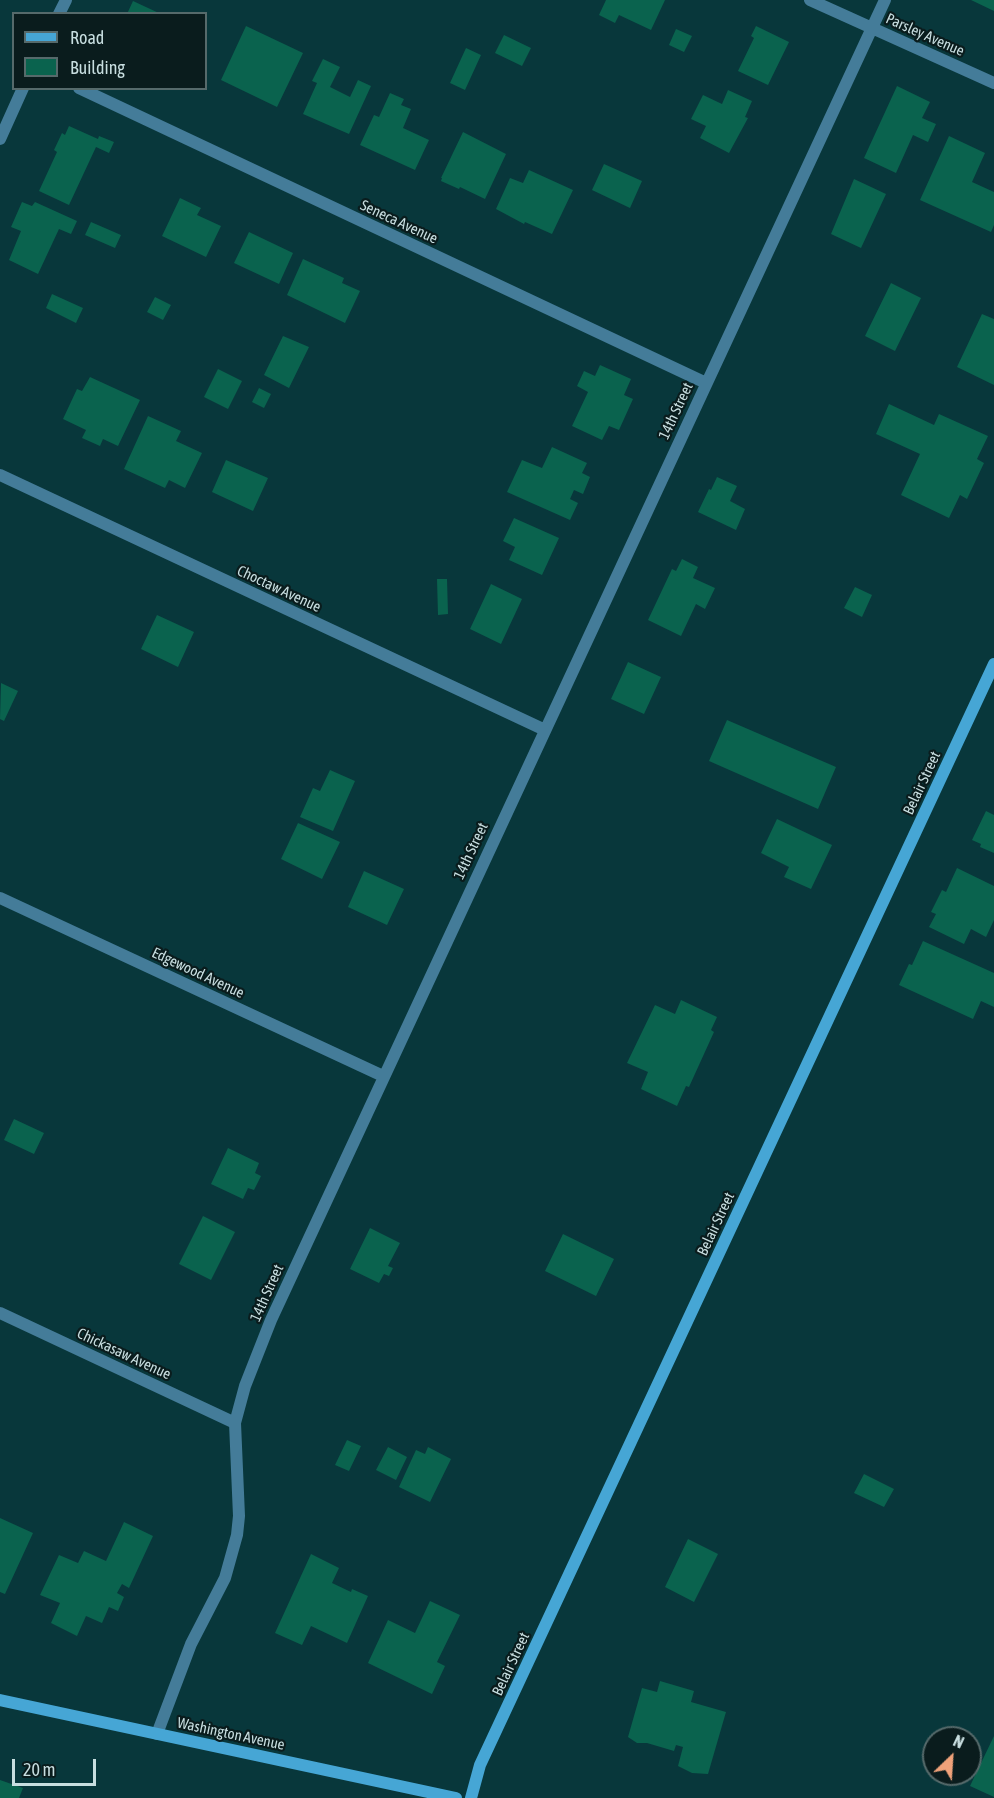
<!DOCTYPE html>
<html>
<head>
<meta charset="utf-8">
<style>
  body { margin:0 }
  #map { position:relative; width:994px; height:1798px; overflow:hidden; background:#08373b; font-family:"Asap Condensed",sans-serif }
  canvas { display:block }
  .legend { position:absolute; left:12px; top:12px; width:195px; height:78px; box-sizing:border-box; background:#0a1c1d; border:2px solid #566a6b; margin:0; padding:8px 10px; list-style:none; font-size:18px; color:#c8dee0 }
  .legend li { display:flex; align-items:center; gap:12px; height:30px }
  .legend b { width:30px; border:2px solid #566a6b }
  .north { position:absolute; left:922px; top:1726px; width:60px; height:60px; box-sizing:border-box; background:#0a1c1d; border:2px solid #566a6b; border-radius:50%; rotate:25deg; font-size:16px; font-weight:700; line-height:24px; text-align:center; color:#c8dee0 }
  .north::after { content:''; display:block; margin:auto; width:21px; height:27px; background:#f0a27a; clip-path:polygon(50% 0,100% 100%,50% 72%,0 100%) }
  .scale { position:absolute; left:12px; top:1759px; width:84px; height:27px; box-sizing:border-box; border:3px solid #c8dee0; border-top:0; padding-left:8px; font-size:18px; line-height:21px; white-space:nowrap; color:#c8dee0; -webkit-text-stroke:4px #0a1c1d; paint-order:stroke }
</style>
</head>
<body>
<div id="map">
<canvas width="994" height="1798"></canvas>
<ul class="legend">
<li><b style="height:8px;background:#46a6d5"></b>Road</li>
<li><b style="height:16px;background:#0a634e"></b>Building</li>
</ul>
<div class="north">N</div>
<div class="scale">20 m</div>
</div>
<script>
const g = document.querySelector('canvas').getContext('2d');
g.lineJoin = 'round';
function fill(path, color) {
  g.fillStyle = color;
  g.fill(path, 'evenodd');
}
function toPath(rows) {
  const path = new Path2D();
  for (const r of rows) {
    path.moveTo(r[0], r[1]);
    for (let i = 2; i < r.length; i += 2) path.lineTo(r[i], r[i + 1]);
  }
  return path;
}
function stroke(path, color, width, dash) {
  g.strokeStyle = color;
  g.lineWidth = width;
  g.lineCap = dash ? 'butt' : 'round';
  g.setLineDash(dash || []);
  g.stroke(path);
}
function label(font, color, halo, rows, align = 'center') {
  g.font = font + ' "Asap Condensed",sans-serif';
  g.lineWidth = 4.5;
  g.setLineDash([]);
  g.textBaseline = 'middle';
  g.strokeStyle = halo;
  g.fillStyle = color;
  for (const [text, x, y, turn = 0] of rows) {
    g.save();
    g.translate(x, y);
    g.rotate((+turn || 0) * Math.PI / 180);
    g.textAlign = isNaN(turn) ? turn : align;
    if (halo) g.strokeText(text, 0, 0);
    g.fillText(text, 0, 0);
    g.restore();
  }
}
fill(toPath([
  [606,0,665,0,651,30,619,15,615,23,599,15],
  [971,0,994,0,994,11],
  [133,1,161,14,127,14],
  [246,26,303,53,277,107,221,80],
  [756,26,789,42,768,85,738,71,754,38,751,36],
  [676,29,692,36,684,52,669,45],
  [504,35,531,48,522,66,495,53],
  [466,48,481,55,465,90,450,83],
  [323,59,340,67,330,87,350,97,358,80,371,86,349,134,303,114,317,83,312,81],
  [897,86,930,102,922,118,936,124,928,142,913,135,896,173,864,158],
  [728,90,752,101,745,117,748,118,729,153,700,138,706,126,691,119,703,95,722,104],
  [390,93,404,99,401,105,411,109,403,128,429,140,415,170,360,145,374,115,379,117],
  [69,126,98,139,99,136,114,142,109,153,96,147,69,205,39,191,57,152,54,150,62,133,65,135],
  [463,132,506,154,485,199,460,187,459,189,441,181,442,178,441,178],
  [949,136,985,153,972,182,994,192,994,225,991,232,920,200],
  [604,164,642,181,630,208,592,190],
  [529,170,573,190,552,234,525,222,524,224,496,209,510,178,523,183],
  [854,179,886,194,861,248,831,234],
  [180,198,201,208,197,215,221,226,206,257,162,236],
  [22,202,32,206,35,202,77,221,71,234,59,229,38,274,9,260,21,231,11,227],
  [91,222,121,235,115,248,85,235],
  [249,232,293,253,279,284,234,263],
  [303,259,344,278,342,283,360,291,345,323,287,295],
  [891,283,921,298,895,351,865,336],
  [52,294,83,308,76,323,46,308],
  [155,297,171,305,163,320,147,312],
  [982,314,994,319,994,385,957,367],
  [283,336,309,347,289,388,264,375],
  [600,365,631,379,624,395,633,399,619,430,609,426,602,440,572,426,588,392,577,386,584,371,595,376],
  [218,369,242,381,228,409,204,397],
  [90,377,140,400,118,446,103,439,100,446,82,438,86,430,63,419,77,389,82,391],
  [259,388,271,394,264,408,252,402],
  [889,404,934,425,939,414,988,436,977,459,984,463,967,499,960,495,949,518,901,495,920,454,876,434],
  [148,416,181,431,176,441,202,453,185,488,169,480,165,488,124,469],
  [552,447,587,463,582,473,590,477,583,494,574,490,570,499,578,503,570,520,507,492,522,460,542,468],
  [226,460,268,478,253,511,212,492],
  [717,477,737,486,730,501,745,509,736,530,698,512,709,489,711,490],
  [514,518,559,538,542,575,509,560,515,547,503,541],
  [682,559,698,567,693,578,715,588,705,609,696,604,681,636,648,620,672,569,676,571],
  [437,579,447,579,448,614,438,615],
  [491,584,522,599,501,644,470,629],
  [855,587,872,595,862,617,844,608],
  [157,615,194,632,178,667,141,649],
  [628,662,661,677,644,714,611,699],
  [1,683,18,691,4,721,0,719],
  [727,720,836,767,818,809,709,761],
  [330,770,355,781,333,831,300,817,313,788,320,791],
  [986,811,994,815,994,853,980,847,981,844,972,840],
  [777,819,832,845,811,889,784,877,789,867,761,853],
  [298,823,340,842,322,879,281,859],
  [957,868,994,886,994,920,986,937,971,929,964,944,929,927,936,914,931,912,942,890,946,892],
  [364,871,404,889,387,925,348,907],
  [923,941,994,973,994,1007,981,1001,973,1019,899,985,909,964,912,965],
  [681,1000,717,1017,711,1030,714,1032,689,1087,686,1086,677,1106,641,1089,648,1072,627,1063,655,1005,675,1014],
  [14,1119,44,1133,34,1154,4,1140],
  [228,1148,259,1163,255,1173,261,1176,254,1190,248,1188,243,1199,211,1184],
  [203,1216,235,1232,211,1280,179,1264],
  [370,1228,400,1243,388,1266,393,1268,389,1276,384,1274,379,1283,350,1269],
  [563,1234,614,1259,596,1296,545,1271],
  [347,1440,361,1446,349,1471,335,1465],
  [388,1447,407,1457,396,1480,376,1470],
  [428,1447,451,1459,430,1502,399,1487,416,1450,425,1454],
  [864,1474,894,1489,884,1507,854,1493],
  [0,1518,33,1533,5,1594,0,1592],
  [124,1522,153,1536,129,1588,122,1584,117,1593,124,1597,118,1611,109,1607,102,1623,86,1616,77,1636,51,1623,60,1603,40,1595,59,1555,78,1563,84,1551,106,1561],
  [688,1539,718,1554,694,1602,665,1587],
  [311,1554,339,1568,332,1583,351,1592,352,1589,368,1596,347,1643,311,1626,302,1645,275,1633],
  [430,1601,460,1615,437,1662,445,1666,432,1694,368,1663,388,1620,415,1633],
  [660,1681,694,1691,691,1702,726,1712,708,1774,692,1773,678,1766,683,1747,676,1745,674,1751,647,1743,637,1743,628,1737,642,1688,657,1692],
  [994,1736,994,1797,970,1786],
  [0,1780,23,1788,19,1798,0,1798]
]), '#0a634e');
stroke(toPath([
  [810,0,994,83],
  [59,14,66,0],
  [79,88,706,383],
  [0,139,23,88],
  [0,475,545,730],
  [0,898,383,1076],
  [0,1313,235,1423],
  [157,1734,191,1644,225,1578,237,1535,239,1516,235,1423,245,1386,271,1320,885,0]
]), '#447c99', 12);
stroke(toPath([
  [0,1700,456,1798],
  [471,1798,480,1765,994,664]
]), '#46a6d5', 12);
label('15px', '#c8dee0', '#0a1c1d', [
  ["Parsley Avenue",925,35,24],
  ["Seneca Avenue",399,222,25],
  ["14th Street",676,411,-65],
  ["Choctaw Avenue",279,589,25],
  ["Belair Street",922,783,-65],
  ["14th Street",471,851,-65],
  ["Edgewood Avenue",198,973,25],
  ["Belair Street",716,1224,-65],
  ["14th Street",267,1293,-66],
  ["Chickasaw Avenue",124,1354,25],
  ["Belair Street",511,1664,-65],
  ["Washington Avenue",231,1734,12]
]);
</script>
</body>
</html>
